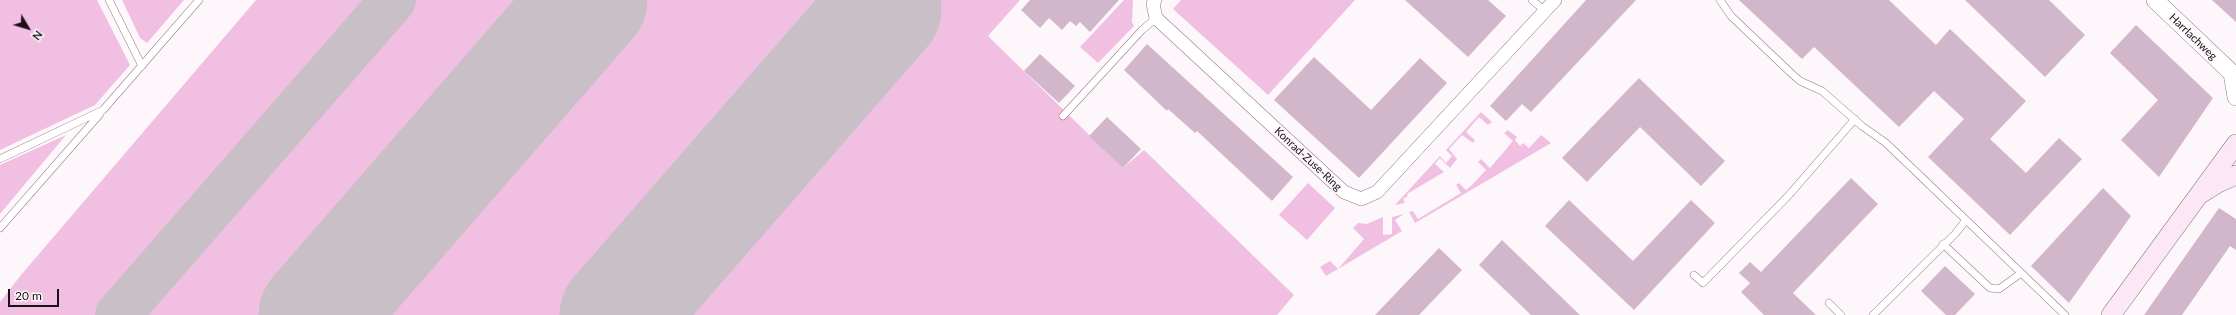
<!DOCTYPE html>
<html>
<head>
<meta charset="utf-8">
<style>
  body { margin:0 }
  #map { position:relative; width:2236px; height:315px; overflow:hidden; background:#fdf7fb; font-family:Lato,sans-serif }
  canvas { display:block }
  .north { position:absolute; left:8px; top:8px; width:40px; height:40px; -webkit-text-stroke:3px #fdf7fb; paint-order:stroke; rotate:128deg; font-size:11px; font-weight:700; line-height:16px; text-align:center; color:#1a1017 }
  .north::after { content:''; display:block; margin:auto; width:14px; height:18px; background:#1a1017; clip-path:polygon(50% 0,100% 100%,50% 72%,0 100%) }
  .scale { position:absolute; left:8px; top:289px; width:51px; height:18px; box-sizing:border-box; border:2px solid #1a1017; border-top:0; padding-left:5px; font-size:12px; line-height:14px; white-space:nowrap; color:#1a1017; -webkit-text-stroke:3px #fdf7fb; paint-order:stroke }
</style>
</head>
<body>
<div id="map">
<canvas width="2236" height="315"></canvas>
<div class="north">N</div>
<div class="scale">20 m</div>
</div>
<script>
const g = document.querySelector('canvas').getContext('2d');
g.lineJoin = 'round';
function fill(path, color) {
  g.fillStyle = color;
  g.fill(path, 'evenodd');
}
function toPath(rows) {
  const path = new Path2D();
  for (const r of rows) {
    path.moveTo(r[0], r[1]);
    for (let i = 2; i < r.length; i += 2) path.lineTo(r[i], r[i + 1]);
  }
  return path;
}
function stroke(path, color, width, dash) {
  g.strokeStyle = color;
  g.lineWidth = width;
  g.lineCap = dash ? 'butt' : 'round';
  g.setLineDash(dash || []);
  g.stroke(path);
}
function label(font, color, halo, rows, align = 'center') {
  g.font = font + ' Lato,sans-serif';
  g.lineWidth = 3.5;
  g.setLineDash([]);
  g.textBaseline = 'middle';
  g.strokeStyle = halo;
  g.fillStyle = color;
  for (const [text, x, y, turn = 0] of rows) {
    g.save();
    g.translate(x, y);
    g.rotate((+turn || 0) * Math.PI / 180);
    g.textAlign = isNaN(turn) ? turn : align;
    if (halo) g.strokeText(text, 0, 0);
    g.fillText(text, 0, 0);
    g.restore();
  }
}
fill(toPath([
  [0,0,97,0,130,65,95,105,0,150],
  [122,0,184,0,147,43,140,38],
  [256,0,377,0,103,315,0,315,0,302,21,275],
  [411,0,547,0,274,315,137,315],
  [632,0,1020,0,988,36,1123,168,1144,150,1294,295,1277,315,358,315],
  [1124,0,1133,0,1132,22,1134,26,1098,63,1080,47],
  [1181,0,1355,0,1268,95,1173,9],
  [1481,112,1492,122,1488,125,1479,117,1466,132,1475,140,1473,143,1462,135,1449,149,1457,159,1450,168,1440,158,1435,164,1444,172,1407,194,1408,196,1403,199,1405,203,1395,205,1440,156,1446,163,1452,156,1446,150],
  [1508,130,1517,137,1515,140,1520,146,1523,143,1529,148,1541,135,1551,143,1415,223,1409,212,1413,211,1418,219,1461,193,1456,185,1459,183,1466,190,1472,185,1486,170,1478,162,1481,159,1490,168,1513,141,1504,133],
  [66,135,0,214,0,165],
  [1308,183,1335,208,1307,240,1279,215],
  [1404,214,1395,220,1402,231,1326,276,1320,267,1330,261,1338,269,1364,239,1353,228,1358,223,1367,224,1383,217,1383,235,1392,234,1392,217]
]), '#f1bfe2');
stroke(toPath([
  [118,315,393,0]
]), '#c8c0c6', 46);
stroke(toPath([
  [316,315,590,0],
  [617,315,884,9]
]), '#c8c0c6', 115);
fill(toPath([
  [1030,0,1119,0,1090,32,1080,22,1076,26,1070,21,1062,30,1049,18,1040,28,1021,10],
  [1405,0,1488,0,1506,16,1468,57],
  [1586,0,1636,0,1531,112,1522,104,1506,121,1490,106],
  [1739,0,1889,0,1936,45,1950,29,2026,101,1990,139,2026,173,2059,138,2082,159,2010,235,1928,157,1964,119,1934,91,1899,127,1814,47,1802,59],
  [1965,0,2049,0,2085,35,2045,77],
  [2212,0,2236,0,2236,22],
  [2136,25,2213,98,2159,177,2121,140,2158,100,2110,53],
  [1147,44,1293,177,1272,201,1197,131,1195,133,1168,109,1167,111,1124,70],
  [1040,54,1075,86,1059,103,1024,71],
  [1314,57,1371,110,1420,58,1447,83,1359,178,1274,100],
  [1639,78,1725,161,1701,186,1640,127,1587,182,1562,158],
  [1107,117,1141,149,1123,168,1089,136],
  [1851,178,1878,204,1793,293,1816,315,1764,315,1741,292,1750,283,1739,273,1750,262,1761,272],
  [2103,188,2131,216,2069,303,2031,266],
  [1569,200,1633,261,1691,200,1715,223,1634,310,1545,226],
  [2219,208,2236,219,2236,250,2230,246,2182,315,2144,315],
  [1502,240,1580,315,1531,315,1479,265],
  [1439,248,1462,270,1419,315,1375,315],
  [1945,266,1975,294,1955,315,1946,315,1921,291]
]), '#d2b7ca');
const service = toPath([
  [109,0,142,66],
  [1532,0,1545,11],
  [1720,0,1731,16,1791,73,1800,81,1822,91,1862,126,1886,143,2065,315],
  [1063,116,1142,30,1156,18],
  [0,159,103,110,199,0],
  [0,228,100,114],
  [1943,244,1990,288,1999,289,2020,274],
  [1694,275,1703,283,1789,195,1855,119],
  [1829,303,1841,315],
  [1873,315,1955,234,1966,220]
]);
const minor = toPath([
  [1155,0,1153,4,1156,18,1344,192,1361,199,1377,192,1555,0]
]);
const tertiary = toPath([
  [2155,0,2236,77],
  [2232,73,2236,97]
]);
const secondary = toPath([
  [2202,193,2218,183,2236,175],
  [2111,315,2236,144]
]);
stroke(service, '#92788a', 8);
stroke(minor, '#92788a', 14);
stroke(tertiary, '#92788a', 18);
stroke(secondary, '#92788a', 20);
stroke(service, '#fff', 7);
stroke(minor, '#fff', 13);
stroke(tertiary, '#fff', 17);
stroke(secondary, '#fbe7f5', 19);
label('11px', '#1a1017', '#fdf7fb', [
  ["Harrlachweg",2193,37,44],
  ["Konrad-Zuse-Ring",1308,159,43]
]);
</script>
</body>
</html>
